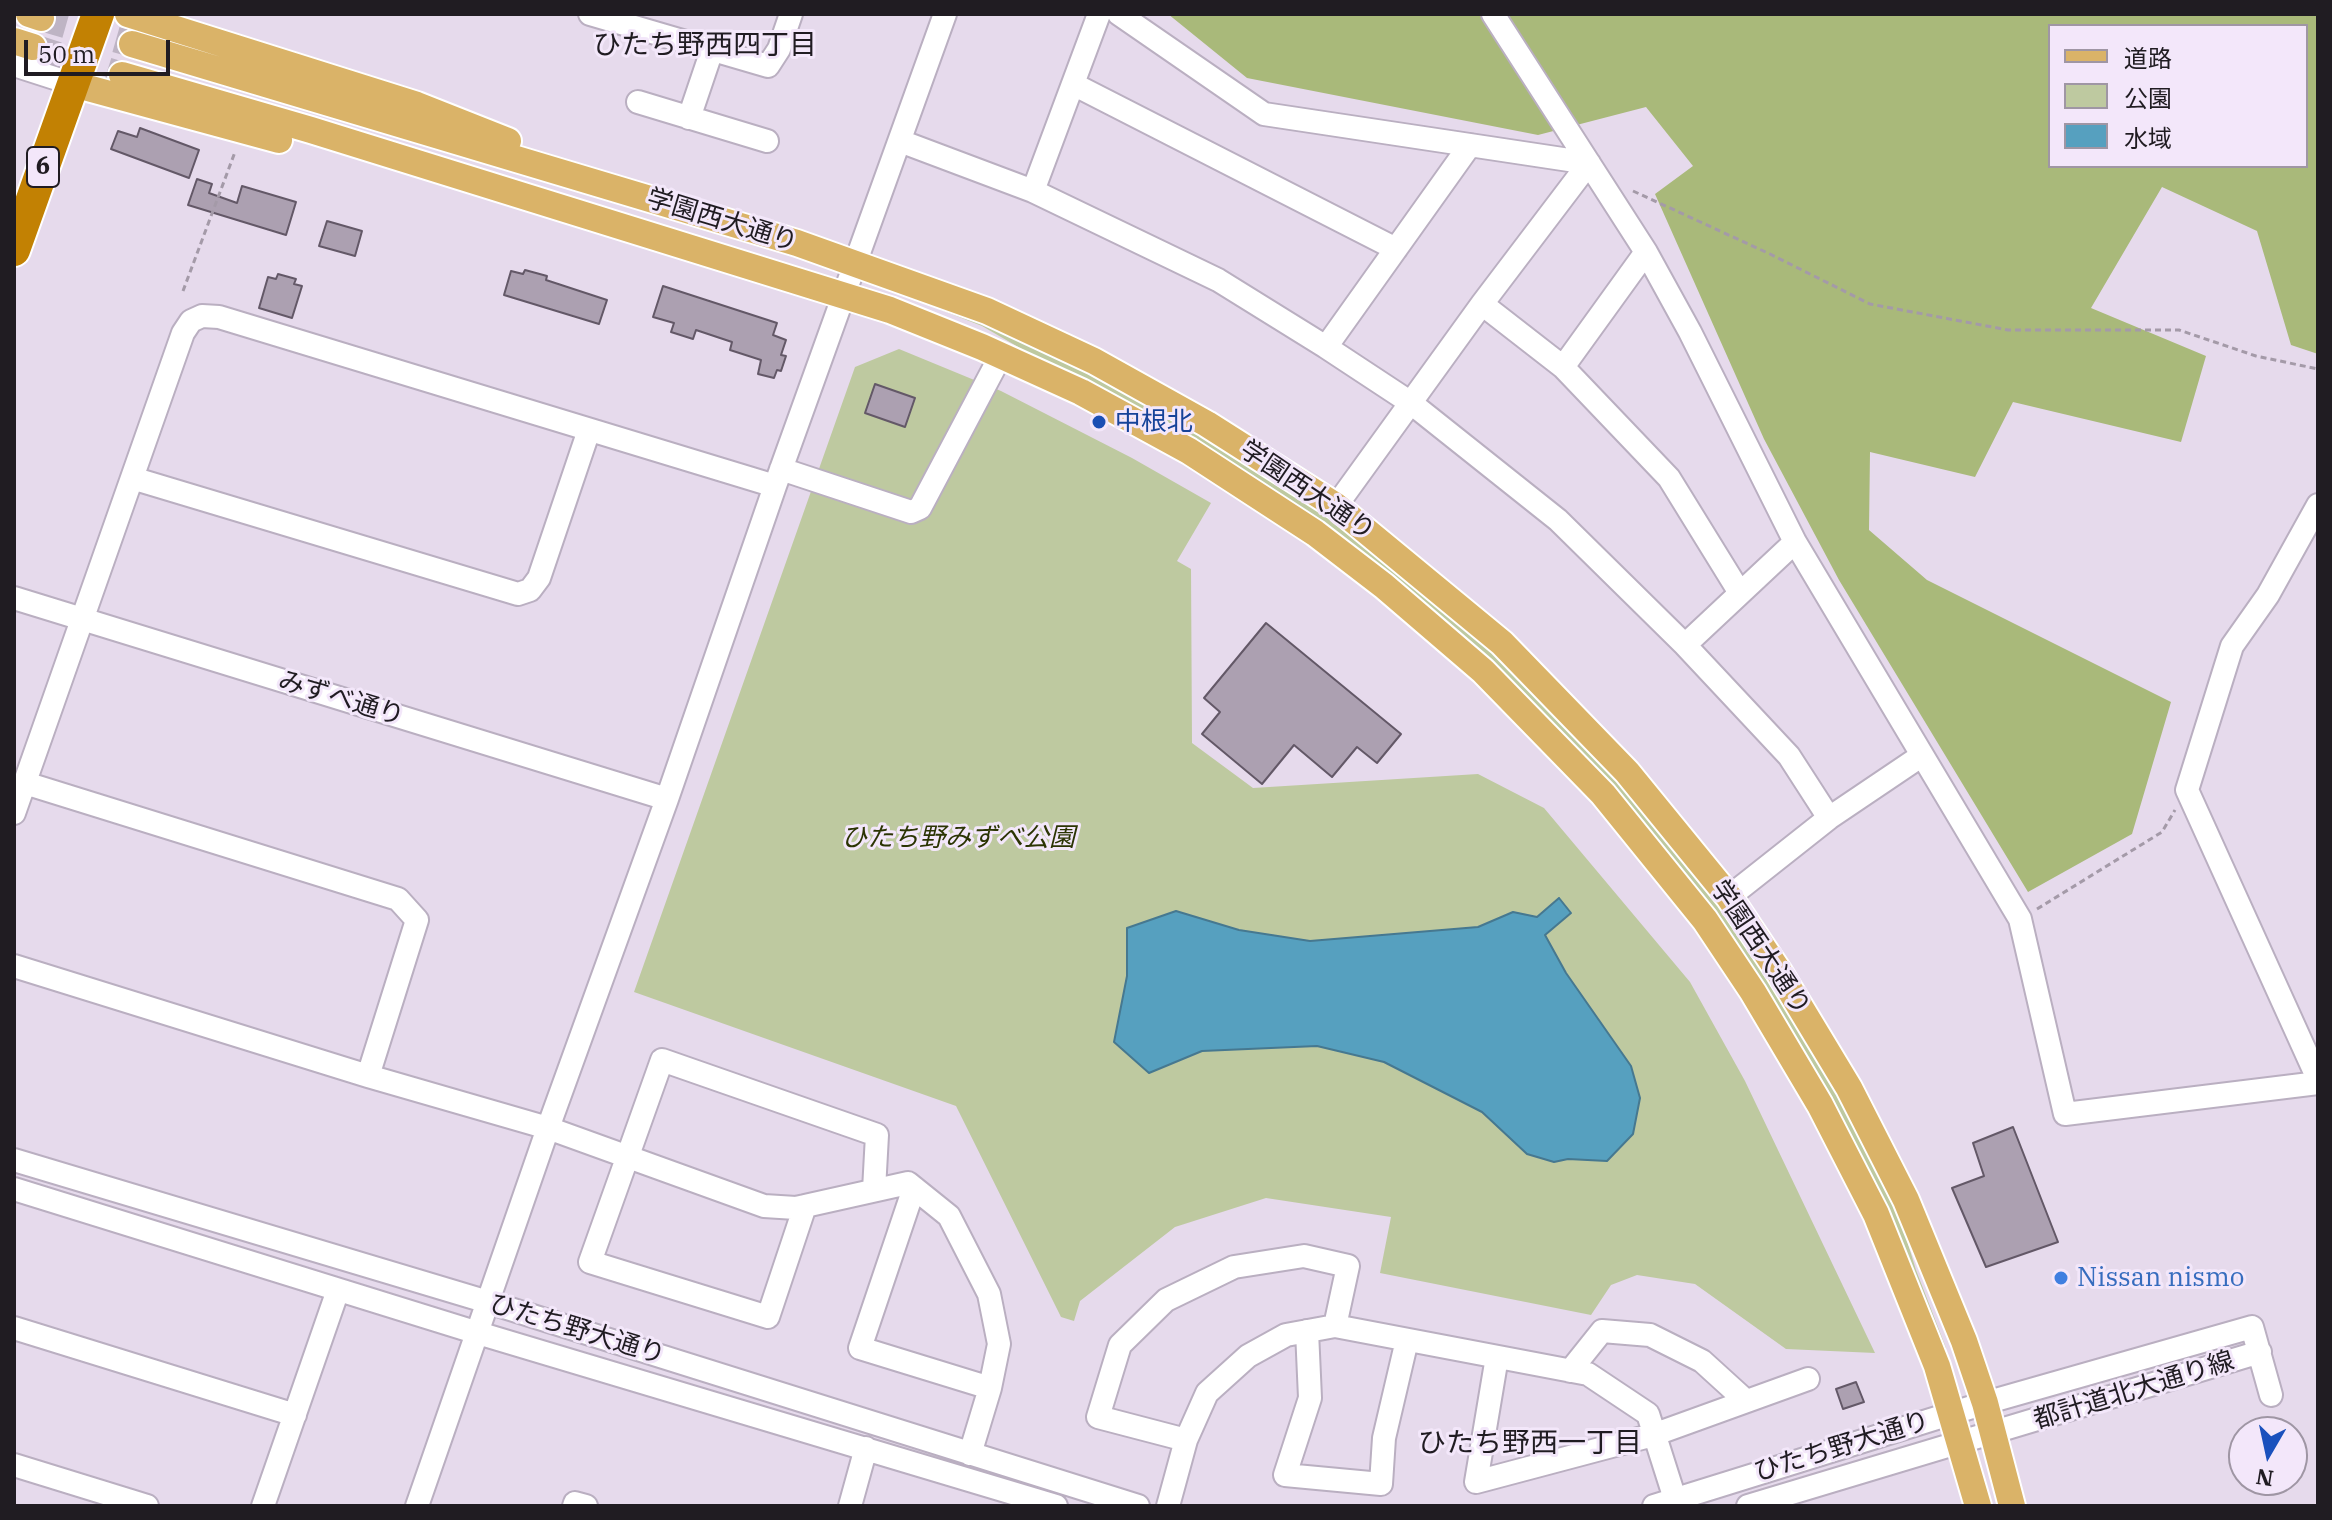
<!DOCTYPE html>
<html>
<head>
<meta charset="utf-8">
<style>
  body { margin:0 }
  #map { position:relative; width:2332px; height:1520px; overflow:hidden; background:#e6daec; font-family:"IBM Plex Serif","Noto Sans JP",serif }
  canvas { display:block }
  .frame { position:absolute; inset:0; border:16px solid #201c22; pointer-events:none }
  .legend { position:absolute; left:2048px; top:24px; width:260px; height:144px; box-sizing:border-box; background:#f3e7fa; border:2px solid #9f96a4; margin:0; padding:10px 14px; list-style:none; font-size:24px; color:#201c22 }
  .legend li { display:flex; align-items:center; gap:16px; height:40px }
  .legend b { width:40px; border:2px solid #9f96a4 }
  .north { position:absolute; left:2228px; top:1416px; width:80px; height:80px; box-sizing:border-box; background:#f3e7fa; border:2px solid #9f96a4; border-radius:50%; rotate:189deg; font-size:22px; font-weight:700; line-height:32px; text-align:center; color:#201c22 }
  .north::after { content:''; display:block; margin:auto; width:28px; height:36px; background:#1a51bd; clip-path:polygon(50% 0,100% 100%,50% 72%,0 100%) }
  .scale { position:absolute; left:24px; top:40px; width:146px; height:36px; box-sizing:border-box; border:4px solid #201c22; border-top:0; padding-left:10px; font-size:24px; line-height:28px; white-space:nowrap; color:#201c22; -webkit-text-stroke:6px #f3e7fa; paint-order:stroke }
</style>
</head>
<body>
<div id="map">
<canvas width="2332" height="1520"></canvas>
<div class="frame"></div>
<ul class="legend">
<li><b style="height:10px;background:#dab368"></b>道路</li>
<li><b style="height:22px;background:#bec9a0"></b>公園</li>
<li><b style="height:22px;background:#56a0bf"></b>水域</li>
</ul>
<div class="north">N</div>
<div class="scale">50 m</div>
</div>
<script>
const g = document.querySelector('canvas').getContext('2d');
g.lineJoin = 'round';
function fill(path, color) {
  g.fillStyle = color;
  g.fill(path, 'evenodd');
}
function toPath(rows) {
  const path = new Path2D();
  for (const r of rows) {
    path.moveTo(r[0], r[1]);
    for (let i = 2; i < r.length; i += 2) path.lineTo(r[i], r[i + 1]);
  }
  return path;
}
function stroke(path, color, width, dash) {
  g.strokeStyle = color;
  g.lineWidth = width;
  g.lineCap = dash ? 'butt' : 'round';
  g.setLineDash(dash || []);
  g.stroke(path);
}
function label(font, color, halo, rows, align = 'center') {
  g.font = font + ' "IBM Plex Serif","Noto Sans JP",serif';
  g.lineWidth = 6;
  g.setLineDash([]);
  g.textBaseline = 'middle';
  g.strokeStyle = halo;
  g.fillStyle = color;
  for (const [text, x, y, turn = 0] of rows) {
    g.save();
    g.translate(x, y);
    g.rotate((+turn || 0) * Math.PI / 180);
    g.textAlign = isNaN(turn) ? turn : align;
    if (halo) g.strokeText(text, 0, 0);
    g.fillText(text, 0, 0);
    g.restore();
  }
}
fill(toPath([
  [906,293,1057,353,1154,402,1331,516,1429,591,1553,705,1716,897,1822,1059,1897,1208,1916,1270,1946,1348,1944,1350,1776,1008,1467,643,1051,366,982,326,908,297],
  [899,349,1001,391,1132,458,1211,503,1177,561,1191,569,1192,743,1253,788,1478,774,1544,808,1690,982,1745,1081,1875,1353,1786,1349,1695,1284,1637,1275,1611,1285,1591,1315,1380,1273,1391,1217,1266,1198,1175,1227,1080,1301,1074,1321,1061,1317,956,1106,634,992,855,367]
]), '#bec9a0');
fill(toPath([
  [1168,14,2318,14,2318,354,2291,345,2257,231,2162,187,2091,308,2206,356,2181,442,2013,402,1975,477,1870,452,1869,530,1927,580,2171,702,2132,834,2028,892,1839,580,1764,439,1655,194,1693,166,1646,107,1538,135,1247,78],
  [2050,26,2306,26,2306,166,2050,166]
]), '#a9b97a');
const water = toPath([
  [1559,898,1571,913,1545,935,1566,973,1631,1066,1640,1098,1633,1134,1607,1161,1568,1159,1554,1162,1527,1154,1482,1112,1384,1062,1317,1046,1202,1051,1149,1073,1114,1042,1127,976,1127,928,1176,911,1239,930,1310,941,1478,927,1513,912,1537,917,1559,898]
]);
fill(water, '#56a0bf');
stroke(water, '#467890', 2);
const building = toPath([
  [140,128,199,150,189,178,111,149,118,131,137,137,140,128],
  [197,179,212,184,209,193,237,203,242,186,296,202,286,235,188,205,197,179],
  [327,221,362,231,355,256,319,246,327,221],
  [525,270,547,276,546,280,607,300,599,324,504,295,511,271,523,274,525,270],
  [278,274,296,279,294,284,302,286,292,318,259,308,268,277,276,279,278,274],
  [663,286,777,323,773,335,786,340,781,355,786,356,781,371,777,370,774,378,758,374,761,360,730,350,732,342,696,330,693,339,671,332,674,323,653,317,663,286],
  [875,384,915,398,905,427,865,413,875,384],
  [1266,623,1401,734,1377,763,1357,747,1332,777,1294,745,1262,784,1202,734,1220,712,1204,698,1266,623],
  [2013,1127,2058,1242,1986,1267,1952,1188,1984,1176,1973,1143,2013,1127],
  [1856,1382,1864,1402,1843,1409,1836,1389,1856,1382]
]);
fill(building, '#aca0b1');
stroke(building, '#635867', 2);
stroke(toPath([
  [41,18,132,44],
  [33,47,122,75]
]), '#beb4c4', 26, [26, 13]);
const minor = toPath([
  [590,14,768,66,779,49,791,14],
  [1119,14,1264,114,1589,163],
  [1493,14,1646,252,1690,332,1795,542,2020,919,2065,1114,2318,1083],
  [14,65,73,84],
  [1073,84,1396,249],
  [638,102,767,141],
  [689,118,712,50],
  [900,141,1033,191,1218,280,1326,347,1411,403,1558,520,1685,645,1789,756,1829,818],
  [1033,191,1099,14],
  [1482,304,1563,367,1669,478,1740,593],
  [1326,347,1470,145],
  [1563,367,1646,252],
  [781,469,911,512,920,508,1001,355],
  [132,478,518,594,530,590,539,578,589,430],
  [2318,505,2268,595,2232,646,2187,790,2318,1079],
  [1336,506,1482,304,1589,163],
  [14,598,667,799],
  [1685,645,1795,542],
  [25,783,398,899,417,920,368,1076],
  [14,813,183,333,191,321,202,316,219,317,775,486],
  [1729,897,1829,818,1921,756],
  [14,966,368,1076,548,1128,764,1206,796,1208,908,1183,949,1216,989,1294,999,1344,990,1388,970,1454],
  [14,1160,488,1302,1138,1506],
  [914,1188,860,1348,990,1388],
  [14,1189,478,1333,1056,1506],
  [805,1206,768,1317,590,1262,662,1060,877,1135,874,1190],
  [14,1328,295,1415],
  [1307,1331,1310,1398,1285,1475,1381,1484,1384,1438,1407,1340],
  [1497,1357,1476,1482,1653,1435,1808,1379],
  [1570,1371,1602,1331,1650,1335,1702,1361,1746,1401],
  [1186,1440,1098,1417,1120,1345,1166,1300,1234,1267,1304,1256,1348,1266,1335,1326],
  [14,1465,147,1506],
  [263,1506,338,1290],
  [417,1506,548,1128,667,799,775,486,945,14],
  [574,1506,575,1503,586,1506],
  [850,1506,866,1448],
  [1168,1506,1186,1440,1207,1393,1248,1356,1286,1335,1335,1326,1588,1374,1648,1414,1675,1499],
  [1654,1506,1985,1403,2252,1327,2271,1395],
  [1748,1506,2260,1352]
]);
const major = toPath([
  [29,14,41,18],
  [128,14,417,105,508,141],
  [14,41,33,47],
  [132,44,797,243,987,311,1094,361,1207,424,1336,506,1502,643,1627,772,1729,897,1779,972,1849,1088,1906,1200,1964,1341,1985,1403,2012,1506],
  [122,75,311,130,890,310,982,347,1081,392,1189,451,1315,533,1384,586,1483,671,1603,794,1705,920,1753,992,1820,1105,1876,1214,1937,1366,1978,1506],
  [73,84,279,140]
]);
const highway = toPath([
  [14,250,98,14]
]);
stroke(minor, '#baafc1', 26);
stroke(major, '#fff', 30);
stroke(highway, '#fff', 36);
stroke(toPath([
  [1633,191,1770,254,1870,304,2008,330,2179,330,2256,356,2318,369],
  [183,291,235,152],
  [2037,909,2162,832,2175,810]
]), '#a49aa8', 3, [6, 4]);
stroke(minor, '#fff', 22);
stroke(major, '#dab368', 26);
stroke(highway, '#c28103', 32);
for (const [x, y, r, color] of [
  [1099,422,8,"#1a4fb4"],
  [2061,1278,8,"#3f7fe0"]
]) {
  const dot = new Path2D();
  dot.arc(x, y, r, 0, 2 * Math.PI);
  g.fillStyle = color;
  g.fill(dot);
  stroke(dot, '#f3e7fa', 3);
}
for (const [x, y, w] of [
  [43,167,32]
]) {
  const box = new Path2D();
  box.roundRect(x - w / 2, y - 20, w, 40, 6);
  g.fillStyle = '#f3e7fa';
  g.fill(box);
  stroke(box, '#201c22', 2);
}
label('bold 24px', '#201c22', null, [
  ["6",43,167]
]);
label('26px', '#201c22', '#f3e7fa', [
  ["学園西大通り",722,221,17],
  ["学園西大通り",1307,491,34],
  ["みずべ通り",341,699,17],
  ["学園西大通り",1760,948,56],
  ["ひたち野大通り",577,1330,17],
  ["都計道北大通り線",2134,1391,-17],
  ["ひたち野大通り",1842,1447,-17]
]);
label('26px', '#164399', '#f3e7fa', [
  ["中根北",1115,422]
], 'left');
label('italic 26px', '#2b3403', '#f3e7fa', [
  ["ひたち野みずべ公園",958,838]
]);
label('26px', '#366cbe', '#f3e7fa', [
  ["Nissan nismo",2077,1278]
], 'left');
label('28px', '#201c22', '#f3e7fa', [
  ["ひたち野西四丁目",705,46],
  ["ひたち野西一丁目",1530,1444]
]);
</script>
</body>
</html>
